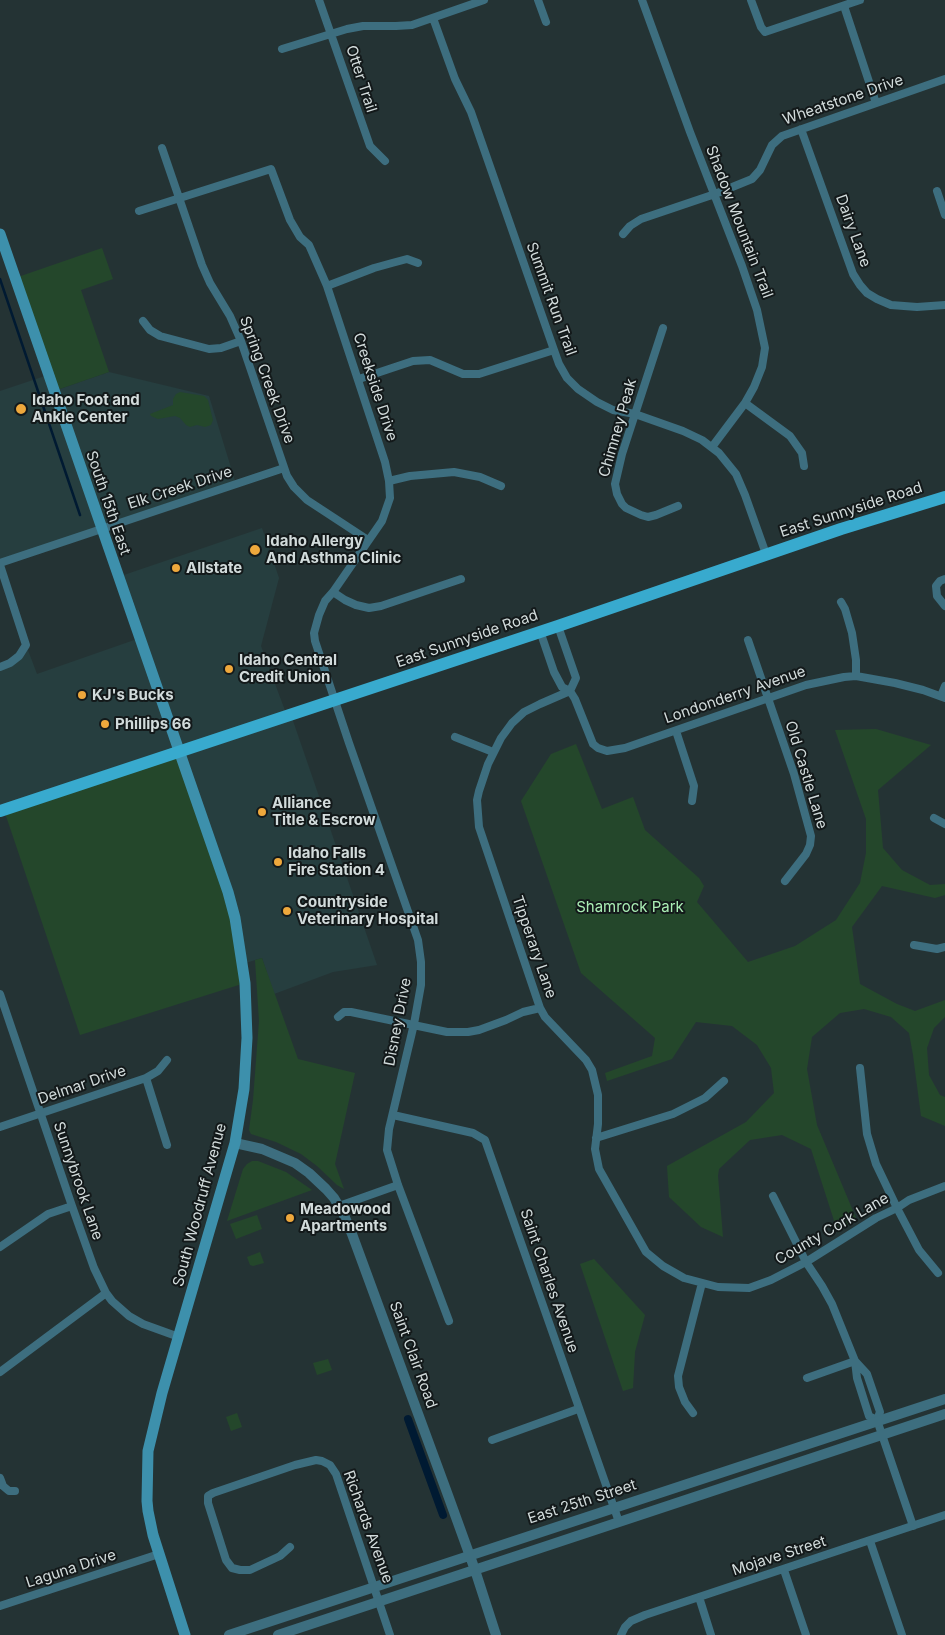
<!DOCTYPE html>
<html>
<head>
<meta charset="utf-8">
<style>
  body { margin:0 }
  canvas { display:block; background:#243334 }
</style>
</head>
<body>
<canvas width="945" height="1635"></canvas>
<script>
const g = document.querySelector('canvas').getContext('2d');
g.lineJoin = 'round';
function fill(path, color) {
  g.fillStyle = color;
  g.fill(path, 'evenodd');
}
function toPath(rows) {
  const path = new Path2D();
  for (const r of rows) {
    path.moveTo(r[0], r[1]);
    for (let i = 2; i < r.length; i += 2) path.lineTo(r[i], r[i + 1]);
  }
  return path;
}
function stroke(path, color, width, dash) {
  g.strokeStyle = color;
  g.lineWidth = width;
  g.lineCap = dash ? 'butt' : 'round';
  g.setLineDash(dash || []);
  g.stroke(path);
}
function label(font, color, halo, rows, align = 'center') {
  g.font = font + ' Inter,sans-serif';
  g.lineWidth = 4;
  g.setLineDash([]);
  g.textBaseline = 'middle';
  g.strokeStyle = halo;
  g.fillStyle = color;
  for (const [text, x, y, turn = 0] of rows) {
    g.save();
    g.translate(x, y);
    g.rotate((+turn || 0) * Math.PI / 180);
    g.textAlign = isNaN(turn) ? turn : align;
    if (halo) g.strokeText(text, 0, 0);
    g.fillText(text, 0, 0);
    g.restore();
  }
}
fill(toPath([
  [109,372,209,396,236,484,0,562,0,391,48,375,54,391],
  [262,528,279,578,261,646,287,716,291,715,377,965,333,972,274,994,262,958,242,964,0,811,0,667,10,663,26,645,37,674,140,638,118,577]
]), '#263e3f');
fill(toPath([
  [102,248,113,279,81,290,109,372,54,391,15,278],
  [180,392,204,396,208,400,213,420,211,425,205,427,197,425,190,427,186,425,180,418,175,416,158,419,151,416,150,414,173,405,173,399,176,394],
  [876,729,931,745,878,790,883,848,902,870,930,885,945,884,945,895,935,898,882,886,852,927,860,984,897,1004,915,1011,945,1000,945,1017,934,1028,927,1048,929,1075,940,1095,945,1097,945,1126,921,1116,913,1055,909,1033,891,1017,864,1009,840,1013,812,1037,807,1069,817,1125,856,1218,838,1233,811,1149,782,1135,750,1140,719,1169,718,1176,723,1237,701,1227,669,1197,667,1166,746,1122,774,1093,771,1068,757,1045,732,1026,696,1022,672,1059,607,1081,605,1073,652,1056,655,1038,581,973,521,801,551,754,576,744,602,809,633,797,645,830,699,878,704,886,697,902,748,962,795,946,836,920,860,883,866,853,866,819,835,730],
  [179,752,233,911,245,983,80,1035,4,810],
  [262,958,298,1059,355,1073,335,1164,344,1189,337,1185,317,1166,301,1154,276,1142,251,1134,249,1130,253,1100,259,1021,255,960],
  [252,1161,258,1161,286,1172,312,1190,227,1221,243,1169,247,1164],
  [257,1215,262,1229,236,1239,230,1224],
  [260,1252,264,1263,253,1266,250,1265,247,1257],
  [594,1259,645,1315,635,1352,633,1388,623,1391,580,1264],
  [328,1359,332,1370,317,1375,313,1363],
  [237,1413,242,1427,231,1431,226,1417]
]), '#24472b');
stroke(toPath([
  [0,279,80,515]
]), '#001a32', 2.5);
stroke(toPath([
  [408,1419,443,1515]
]), '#001a32', 8);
stroke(toPath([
  [319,0,370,146,385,161],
  [538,0,546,22],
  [642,0,690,132,742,266,757,310,765,348,762,367,754,387,745,403,712,447],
  [751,0,761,27,765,32,860,0],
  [844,6,876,103],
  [433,18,455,79,471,112,554,350,559,364,567,378,578,389,597,402,613,410,635,414,683,431,702,440,719,453,736,474,745,495,766,554],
  [282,49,347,29,363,26,396,26,412,25,484,0],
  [801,129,853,274,860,285,867,293,877,299,891,305,917,307,945,305],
  [162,148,202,265,210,283,230,316,241,341,287,476,294,487,307,500,368,540],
  [937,191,945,215],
  [139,211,271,169,290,220,300,237,309,245,327,286,385,462,389,481,390,498,382,521,333,592,325,601,319,615,314,633,315,641,349,743,418,940,421,962,421,985,414,1024,389,1129,387,1150,398,1185,449,1321],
  [623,234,630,226,641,219,715,194,752,179,760,170,772,145,782,136,945,79],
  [327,286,374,268,392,263,407,259,418,263],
  [143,321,150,330,160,336,209,349,221,348,241,341],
  [663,328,622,454,615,484,617,494,622,504,626,508,641,515,648,517,656,515,678,506],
  [359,379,413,361,430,360,463,374,479,374,554,350],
  [745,403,790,436,802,453,804,466],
  [389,481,410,476,454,472,480,477,501,486],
  [0,563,284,468],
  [0,565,26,645,19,656,10,663,0,667],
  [945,579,940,581,936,586,937,596,945,606],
  [333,592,345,600,356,605,369,608,381,606,461,579],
  [841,602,845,609,852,633,856,660,856,676],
  [558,626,576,678,570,691],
  [540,631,554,672,562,687,570,691,575,699,593,744,598,748,607,751,625,748,806,685,844,677,856,676,895,683,923,690,945,698],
  [748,640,794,774,811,836,810,845,806,854,785,881],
  [570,691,540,704,524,712,512,723,501,738,488,764,479,791,477,800,479,827,540,1008,545,1017,586,1060,592,1070,598,1095,598,1124,595,1149,599,1169,646,1252,663,1266,684,1278,718,1287,749,1288,771,1280,806,1262,876,1218,897,1208,909,1200,945,1186],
  [941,696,945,686],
  [676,731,694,786,692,801],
  [455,737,493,752],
  [934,818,945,824],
  [914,945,937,949,945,947],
  [0,994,72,1206,94,1268,106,1293,112,1301,129,1316,143,1324,179,1337],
  [338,1017,344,1012,351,1012,447,1032,468,1032,479,1030,506,1020,523,1012,540,1008],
  [860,1068,867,1134,876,1164,897,1208,919,1250,938,1273],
  [146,1078,167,1145],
  [393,1115,473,1133,485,1140,619,1522],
  [0,1127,146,1078,158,1071,167,1060],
  [596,1138,673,1114,705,1098,724,1081],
  [773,1196,806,1262,822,1286,832,1304,855,1361,867,1374,880,1412,877,1420,913,1526],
  [339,1206,398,1185],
  [0,1247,48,1214,72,1206],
  [0,1372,106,1293],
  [807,1378,855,1361,857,1378,869,1416,877,1420],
  [693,1413,685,1402,679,1387,678,1376,702,1283],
  [492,1440,578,1409],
  [0,1478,3,1486,9,1491,15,1491],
  [870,1541,902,1635],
  [290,1547,280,1556,250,1570,240,1570,232,1568,226,1560,208,1503,208,1496,213,1493,295,1465,316,1460,322,1461,330,1465,336,1474,390,1635],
  [784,1570,806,1635],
  [699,1597,711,1635],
  [0,1606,159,1554],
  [621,1635,625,1627,631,1621,645,1615,945,1515]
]), '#3d6e7f', 8);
stroke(toPath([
  [235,1143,262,1149,295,1163,309,1173,326,1189,334,1198,343,1213,352,1234,449,1498,475,1570,496,1635],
  [229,1635,945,1399],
  [278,1635,945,1414]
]), '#3d6e7f', 10);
stroke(toPath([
  [0,234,228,892,235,918,245,983,247,1038,244,1089,235,1143,162,1393,148,1451,147,1501,148,1511,153,1535,185,1635]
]), '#3d90ac', 11);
stroke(toPath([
  [0,811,558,626,841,529,945,497]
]), '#38aace', 12);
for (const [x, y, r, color] of [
  [21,409,6,"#eea83c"],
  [255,550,6,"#eea83c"],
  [176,568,5,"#eea83c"],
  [229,669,5,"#eea83c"],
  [82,695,5,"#eea83c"],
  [105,724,5,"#eea83c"],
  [262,812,5,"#eea83c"],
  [278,862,5,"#eea83c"],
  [287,911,5,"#eea83c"],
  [290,1218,5,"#eea83c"]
]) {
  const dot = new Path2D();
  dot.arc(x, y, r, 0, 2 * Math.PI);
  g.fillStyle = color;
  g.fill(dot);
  stroke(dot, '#13191a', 2);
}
label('15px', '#d2dbdb', '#13191a', [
  ["Otter Trail",361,79,72],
  ["Wheatstone Drive",843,100,-19],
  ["Shadow Mountain Trail",739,222,69],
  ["Dairy Lane",853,231,70],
  ["Summit Run Trail",551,299,70],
  ["Spring Creek Drive",267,380,70],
  ["Creekside Drive",375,387,72],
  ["Chimney Peak",618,428,-74],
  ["Elk Creek Drive",180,488,-18],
  ["South 15th East",108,503,71],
  ["East Sunnyside Road",851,510,-18],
  ["East Sunnyside Road",467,639,-19],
  ["Londonderry Avenue",735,695,-19],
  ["Old Castle Lane",806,775,73],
  ["Tipperary Lane",534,947,71],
  ["Disney Drive",398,1022,-79],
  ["Delmar Drive",82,1085,-19],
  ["Sunnybrook Lane",78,1181,71],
  ["South Woodruff Avenue",200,1205,-75],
  ["County Cork Lane",832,1229,-30],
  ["Saint Charles Avenue",549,1281,71],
  ["Saint Clair Road",413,1355,70],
  ["East 25th Street",582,1502,-18],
  ["Richards Avenue",368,1527,70],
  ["Mojave Street",779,1556,-18],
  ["Laguna Drive",71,1569,-18]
]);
label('bold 15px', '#d2dbdb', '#13191a', [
  ["Idaho Foot and",32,400],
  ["Ankle Center",32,417],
  ["Idaho Allergy",266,541],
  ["And Asthma Clinic",266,558],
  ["Allstate",186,568],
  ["Idaho Central",239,660],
  ["Credit Union",239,677],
  ["KJ's Bucks",92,695],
  ["Phillips 66",115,724],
  ["Alliance",272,803],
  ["Title & Escrow",272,820],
  ["Idaho Falls",288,853],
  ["Fire Station 4",288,870],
  ["Countryside",297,902],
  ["Veterinary Hospital",297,919],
  ["Meadowood",300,1209],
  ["Apartments",300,1226]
], 'left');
label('15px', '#abeeb5', '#13191a', [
  ["Shamrock Park",630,907]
]);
</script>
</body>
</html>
